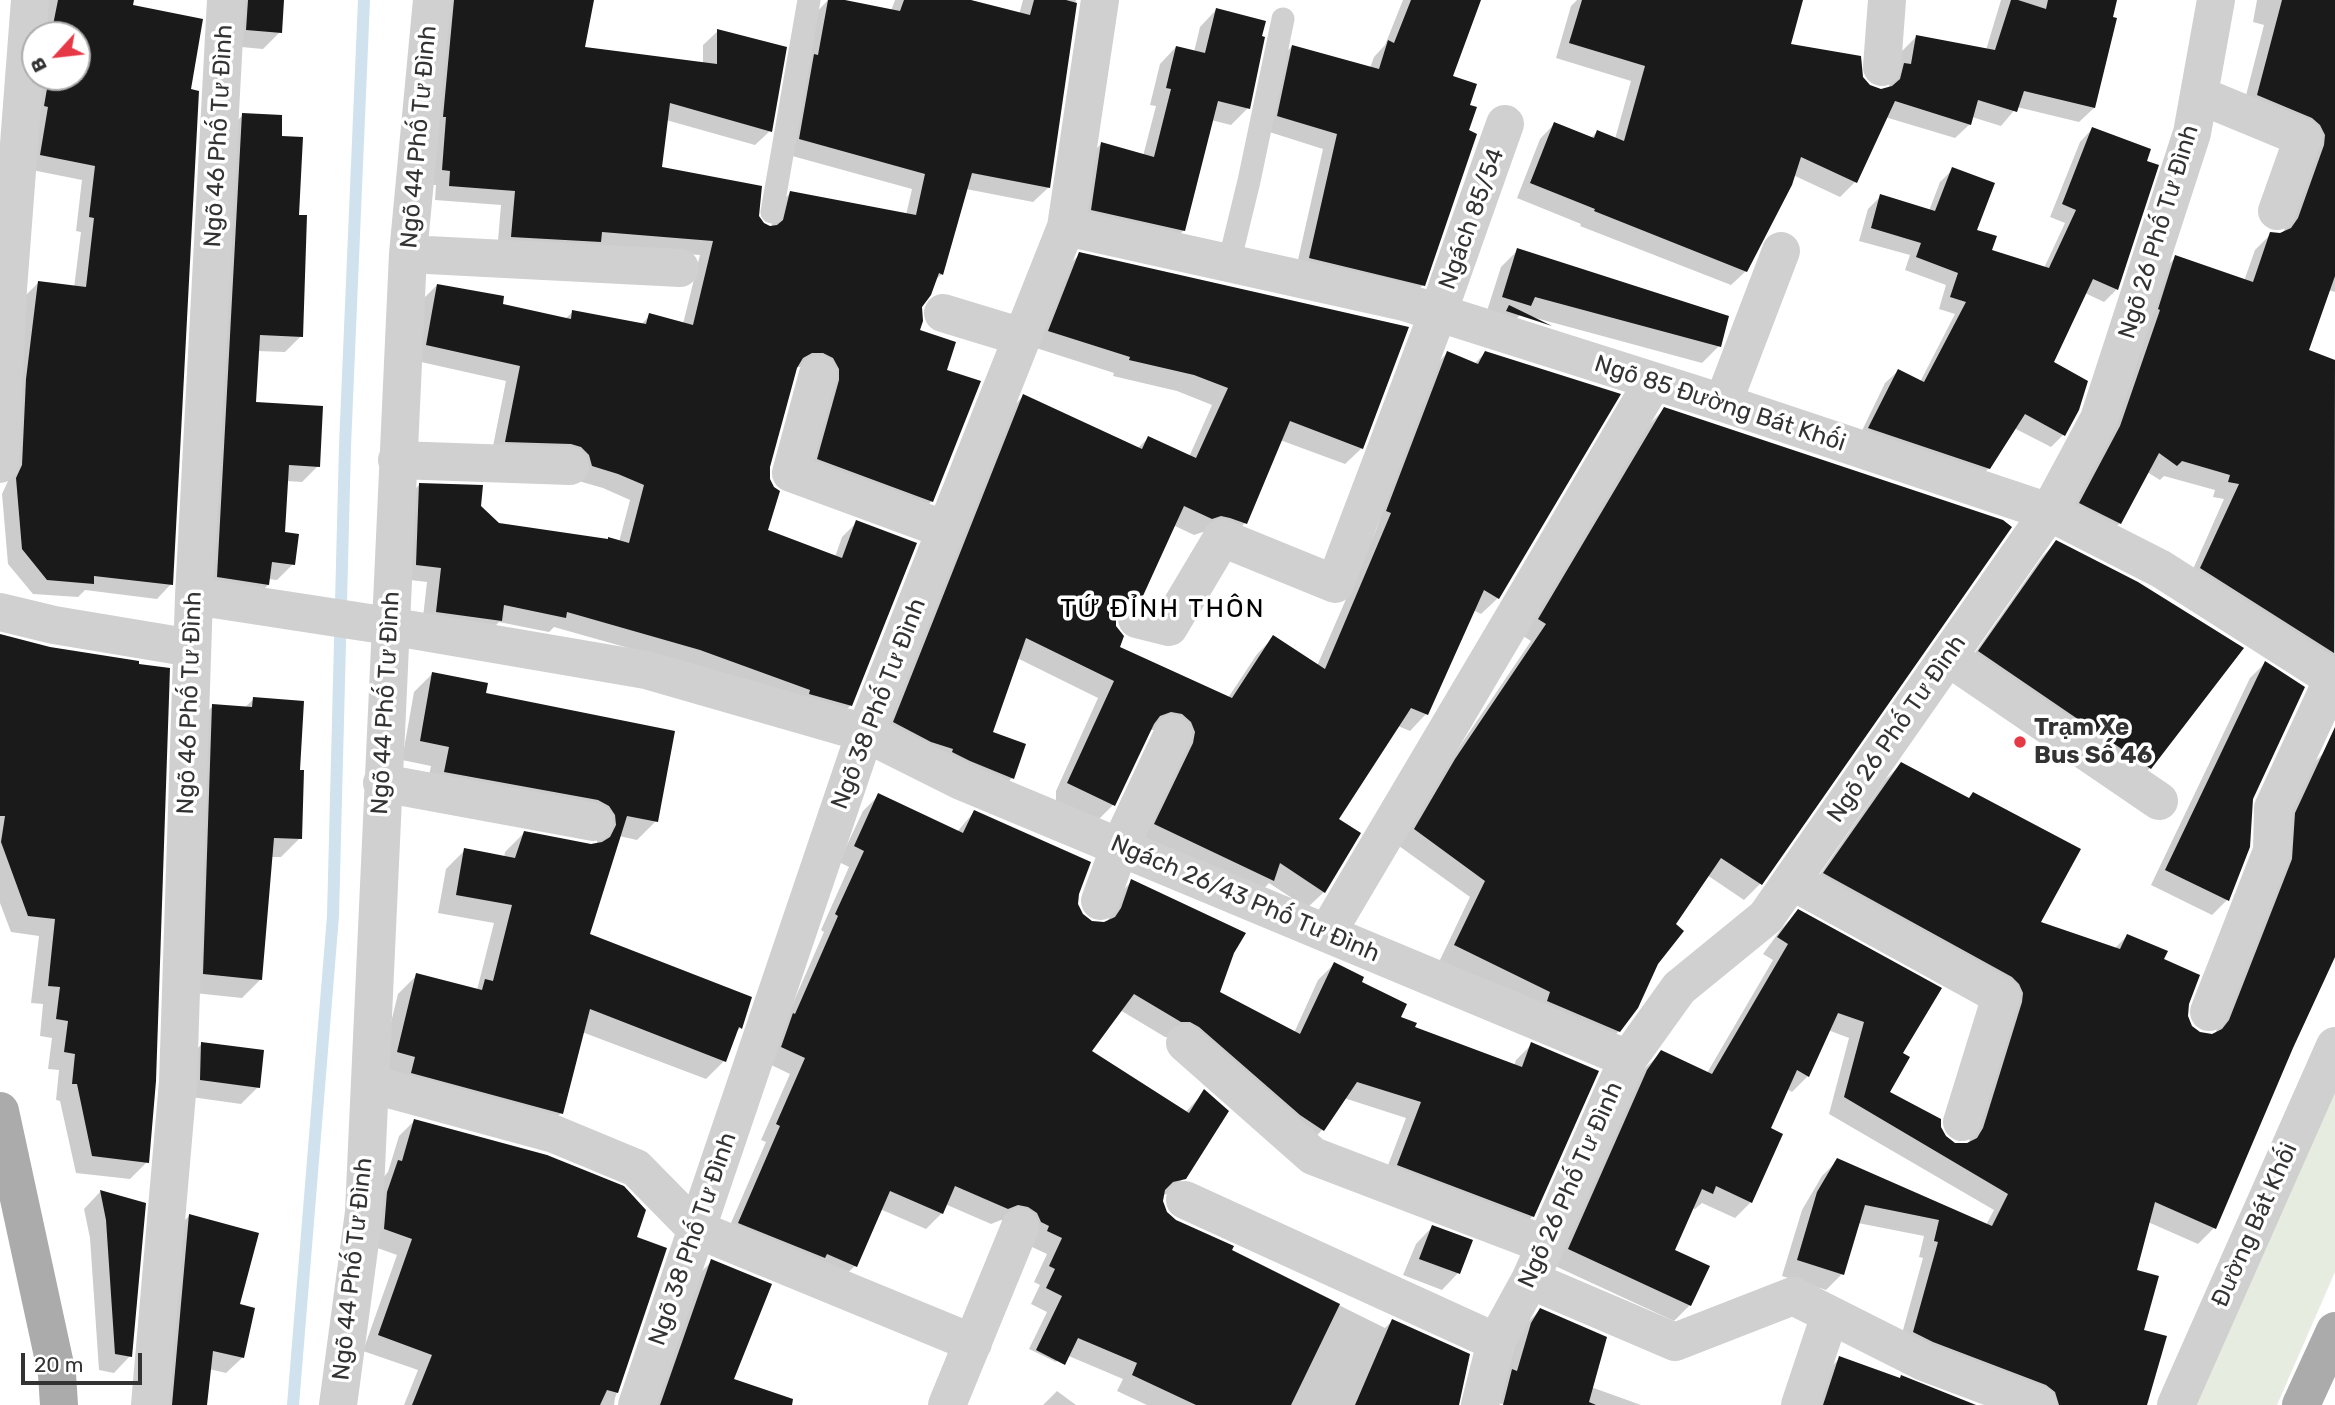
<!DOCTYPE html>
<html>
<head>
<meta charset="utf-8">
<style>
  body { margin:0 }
  #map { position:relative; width:2335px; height:1405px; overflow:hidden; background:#fff; font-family:Rubik,sans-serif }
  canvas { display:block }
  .north { position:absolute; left:21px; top:21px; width:70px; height:70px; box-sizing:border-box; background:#fff; border:2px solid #adadad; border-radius:50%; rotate:243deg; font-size:19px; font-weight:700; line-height:28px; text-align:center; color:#333 }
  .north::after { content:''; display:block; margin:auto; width:24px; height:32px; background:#e63946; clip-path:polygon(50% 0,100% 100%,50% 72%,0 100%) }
  .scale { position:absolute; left:21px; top:1353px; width:121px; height:32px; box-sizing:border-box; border:4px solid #333; border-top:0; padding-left:9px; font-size:21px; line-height:24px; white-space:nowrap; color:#333; -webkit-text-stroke:5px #fff; paint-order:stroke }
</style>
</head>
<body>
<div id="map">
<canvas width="2335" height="1405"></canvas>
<div class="north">B</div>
<div class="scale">20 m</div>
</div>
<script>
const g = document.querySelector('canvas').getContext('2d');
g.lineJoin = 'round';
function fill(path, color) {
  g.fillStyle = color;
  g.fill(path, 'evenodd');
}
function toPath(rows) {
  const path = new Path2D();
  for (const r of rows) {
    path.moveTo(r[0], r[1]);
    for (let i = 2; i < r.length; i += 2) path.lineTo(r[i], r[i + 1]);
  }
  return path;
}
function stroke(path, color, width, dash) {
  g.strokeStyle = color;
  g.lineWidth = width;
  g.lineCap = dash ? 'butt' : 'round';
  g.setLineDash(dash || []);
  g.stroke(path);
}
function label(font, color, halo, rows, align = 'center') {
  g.font = font + ' Rubik,sans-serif';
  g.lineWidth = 7;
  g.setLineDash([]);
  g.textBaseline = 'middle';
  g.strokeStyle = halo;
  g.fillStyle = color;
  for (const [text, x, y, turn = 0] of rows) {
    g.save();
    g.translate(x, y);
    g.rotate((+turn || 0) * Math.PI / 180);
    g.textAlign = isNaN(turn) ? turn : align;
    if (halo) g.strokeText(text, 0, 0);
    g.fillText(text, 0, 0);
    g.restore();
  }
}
fill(toPath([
  [2335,1066,2335,1272,2277,1405,2191,1405]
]), '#e6ecdf');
fill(toPath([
  [47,0,132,0,131,6,189,91,171,584,157,599,85,590,78,597,33,594,8,564,2,494,8,481,24,297,38,283,74,288,81,232,76,231,82,180,27,169,38,77,77,77,77,35,40,35],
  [233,0,282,0,280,32,263,49,230,46],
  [433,0,593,0,583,48,703,64,703,45,718,31,770,131,755,145,666,120,660,169,757,217,762,225,771,228,776,208,790,193,906,215,912,189,785,154,815,14,828,0,891,11,895,0,964,0,1019,15,1023,0,1076,0,1048,188,1033,202,966,189,942,274,934,281,920,307,918,331,944,371,932,501,917,516,804,474,808,367,795,367,768,467,766,531,835,557,842,537,857,522,850,706,836,720,685,664,554,627,549,632,499,622,486,635,422,626,427,582,402,579,405,499,420,484,479,506,498,524,619,542,630,500,603,488,491,456,506,381,412,360,422,300,437,285,501,306,565,319,573,312,641,325,650,315,683,324,700,255,593,247,497,252,501,205,435,200,436,185,428,185],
  [1403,0,1480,0,1450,78,1423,285,1408,299,1295,273,1323,149,1263,130,1278,61,1292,46,1370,68,1374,57,1385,45],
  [1577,0,1801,0,1789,46,1861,78,1869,87,1881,91,1888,89,1901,52,1916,37,1986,50,2001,0,2115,0,2094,108,2079,122,2017,107,2001,126,1972,117,1970,124,1955,138,1885,117,1855,182,1840,197,1793,175,1746,271,1731,285,1580,226,1581,224,1517,198,1540,139,1554,124,1591,138,1597,132,1615,139,1631,81,1556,58,1571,6],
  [2257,0,2335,0,2335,292,2328,290,2307,351,2335,362,2335,658,2186,585,2224,499,2213,497,2215,490,2164,476,2160,480,2147,472,2120,523,2104,539,2064,519,2160,273,2176,257,2244,281,2255,250,2271,234,2283,233,2308,163,2242,111,2264,25,2253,22],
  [1216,10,1248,108,1231,125,1211,120,1184,230,1167,247,1075,227,1085,160,1101,144,1143,156,1156,106,1150,105,1160,64,1176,47,1194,52,1200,27],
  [243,115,280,137,297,216,301,336,285,352,257,351,255,404,318,466,302,482,286,481,283,534,293,564,277,580,268,579,268,585,252,601,202,593,227,131],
  [2092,129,2145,162,2156,166,2116,290,2104,302,2085,293,2052,363,2064,434,2051,447,2014,428,1989,468,1976,481,1857,441,1885,383,1898,371,1920,382,1955,314,1939,309,1946,285,1905,270,1910,255,1859,241,1868,209,1881,196,1929,211,1940,182,1953,169,1975,231,1990,252,2044,268,2065,223,2050,217,2080,142],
  [1518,250,1719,346,1702,363,1521,314,1513,322,1486,314,1501,267],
  [1080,254,1362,448,1345,464,1280,440,1245,523,1228,540,1212,534,1203,532,1194,535,1173,525,1141,597,1124,614,1114,614,1117,648,1228,698,1257,654,1274,637,1317,666,1376,530,1431,370,1447,353,1474,364,1485,353,1498,598,1481,614,1473,610,1426,714,1410,731,1398,726,1336,819,1324,892,1307,908,1269,883,1256,897,1139,841,1165,730,1149,730,1113,805,1097,821,1056,802,1056,791,1098,698,1017,658,991,733,1023,745,1012,778,995,795,877,739,1007,413,1023,396,1138,448,1148,438,1189,457,1212,405,1177,391,1113,376,1114,373,1033,347,1063,271],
  [1664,409,1761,883,1744,900,1707,875,1673,924,1657,963,1619,1031,1603,1047,1439,962,1470,897,1399,846,1439,777,1531,641,1523,636,1648,426],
  [2056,542,2150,768,2135,783,1965,667,2042,557],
  [0,636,147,1162,130,1179,76,1173,60,1101,56,1100,59,1070,48,1069,52,1038,40,1036,43,1004,31,1003,39,936,11,932,0,903],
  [2265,663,2248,846,2227,900,2212,915,2151,885,2250,678],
  [432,674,484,695,656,821,637,840,619,836,588,935,750,998,740,1028,735,1033,724,1061,706,1079,582,1032,561,1113,543,1132,379,1071,398,994,417,975,477,990,494,923,438,913,446,869,465,850,504,858,505,852,524,833,591,845,597,845,597,835,426,791,431,766,402,760,414,692],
  [254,699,298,772,300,838,281,857,271,857,261,979,242,998,185,992,194,725,213,706,244,708],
  [2335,741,2335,950,2214,1228,2198,1244,2148,1222,2134,1271,2142,1331,2145,1405,2036,1405,1898,1348,1923,1258,1919,1257,1924,1236,1858,1223,1842,1274,1826,1290,1782,1276,1802,1210,1822,1176,1838,1160,1986,1225,1994,1210,1829,1114,1849,1038,1828,1030,1808,1076,1792,1092,1787,1089,1769,1129,1751,1202,1735,1218,1702,1203,1695,1209,1692,1208,1672,1251,1690,1305,1674,1321,1553,1265,1631,1088,1645,1068,1662,1052,1707,1073,1773,960,1763,954,1782,928,1798,911,1900,1053,1887,1093,1939,1128,1944,1138,1954,1144,1968,1145,2007,1020,1809,890,1885,780,1901,764,1968,799,1973,794,2038,923,2114,949,2127,936,2162,960,2187,1004,2186,1016,2191,1027,2201,1034,2215,1034,2277,876,2279,831,2308,769],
  [879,795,957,832,974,812,1078,893,1077,904,1081,916,1091,923,1107,923,1116,897,1131,882,1232,952,1218,993,1294,1033,1318,980,1334,964,1359,982,1398,1018,1413,1028,1514,1066,1516,1060,1532,1044,1533,1216,1517,1232,1382,1181,1406,1118,1344,1098,1322,1130,1307,1146,1174,1037,1165,1037,1120,1010,1090,1051,1185,1113,1204,1092,1184,1178,1168,1194,1163,1195,1162,1203,1165,1213,1174,1221,1230,1251,1385,1328,1392,1321,1457,1405,1147,1405,1117,1391,1123,1379,1064,1354,1056,1362,1029,1349,1047,1312,1031,1304,1040,1285,1034,1282,1047,1254,1032,1247,1013,1222,1001,1220,991,1224,945,1204,942,1213,926,1229,880,1209,855,1266,839,1281,724,1239,766,1142,761,1140,790,1074,767,1063,824,932,821,930,849,867,839,862,863,811],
  [202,1044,258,1087,241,1104,184,1096,185,1060],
  [414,1121,634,1238,665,1249,615,1398,614,1405,404,1405,418,1370,363,1351,397,1255,369,1245,383,1178,388,1172,399,1136],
  [100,1192,144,1204,130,1356,114,1373,99,1370,90,1238,84,1209],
  [189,1216,238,1305,253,1309,242,1358,226,1373,209,1369,205,1405,158,1405,173,1232],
  [1432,1227,1458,1273,1442,1290,1403,1275,1416,1244],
  [712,1261,731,1380,767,1405,651,1405,696,1277],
  [1540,1310,1591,1387,1641,1405,1506,1405,1498,1403,1516,1341,1524,1326],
  [1840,1358,1915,1405,1814,1405,1824,1374],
  [1057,1391,1076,1405,1043,1405]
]), '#0003');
stroke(toPath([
  [293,1405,333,916,345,446,364,0]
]), '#cfe2ee', 12);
fill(toPath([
  [58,0,134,0,133,5,203,19,191,89,199,91,173,585,94,576,94,584,47,580,22,549,16,478,22,465,26,379,38,281,86,287,94,218,89,217,95,166,40,155,48,107,44,106,49,77,77,77,77,35,51,35],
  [248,0,284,0,282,33,246,30],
  [454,0,594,0,585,47,717,64,717,29,787,47,772,132,670,103,662,167,762,186,759,216,764,223,770,226,777,225,783,220,790,191,916,215,925,174,799,139,814,54,818,55,828,0,845,0,900,11,904,0,971,0,1030,15,1034,0,1066,0,1077,3,1050,188,972,173,943,275,939,273,931,295,922,307,923,321,920,330,956,342,947,370,981,381,933,502,817,459,839,380,839,369,833,358,823,353,812,353,803,358,797,368,770,467,770,479,774,487,780,491,768,530,842,558,856,520,917,543,852,706,809,694,810,690,700,650,567,612,566,618,504,605,502,621,436,612,441,568,416,565,419,483,483,485,481,506,499,523,608,539,608,537,629,543,644,485,618,474,592,466,589,455,581,447,571,444,505,442,520,366,426,345,437,284,504,296,503,304,571,319,572,310,646,324,649,313,693,325,713,241,602,232,601,242,511,237,515,191,449,186,450,171,442,170,446,117,443,117],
  [1411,0,1481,0,1453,76,1477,84,1470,105,1477,107,1469,130,1477,134,1425,286,1309,258,1337,134,1277,116,1292,45,1379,69,1388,40,1394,43],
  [1582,0,1803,0,1791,44,1861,56,1863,77,1870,85,1881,89,1892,86,1900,79,1904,63,1911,64,1916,35,1995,50,2011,0,2018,0,2046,9,2048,0,2117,0,2113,17,2117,18,2095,108,2024,91,2017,112,1978,100,1971,125,1895,101,1857,183,1801,157,1792,185,1747,272,1594,211,1595,209,1530,183,1554,122,1594,138,1597,130,1624,141,1645,66,1569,43],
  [2282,0,2335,0,2335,276,2309,350,2335,360,2334,653,2200,568,2239,484,2228,482,2230,475,2182,461,2177,466,2159,453,2121,524,2079,503,2120,426,2160,310,2158,309,2175,255,2253,282,2270,232,2280,233,2291,228,2298,218,2324,145,2325,135,2320,125,2312,118,2257,95],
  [1216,8,1266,21,1262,36,1265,37,1250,109,1218,101,1185,231,1091,210,1101,142,1154,157,1171,89,1166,88,1176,46,1205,53],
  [242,113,282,115,282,136,303,137,299,215,307,215,303,337,260,335,256,402,323,406,320,467,289,465,285,532,299,534,295,565,272,562,269,585,217,577],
  [2092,127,2151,149,2147,161,2159,165,2118,290,2093,279,2054,362,2088,381,2079,410,2065,436,2025,414,1990,469,1868,428,1898,369,1924,382,1966,302,1950,297,1958,273,1916,257,1921,243,1871,228,1880,194,1935,211,1952,167,1995,183,1977,230,1997,236,1992,250,2049,268,2076,210,2062,204],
  [1517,248,1729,316,1721,347,1535,297,1531,306,1502,297],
  [1079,252,1409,327,1363,449,1290,421,1247,524,1230,518,1221,516,1212,519,1184,506,1142,598,1130,598,1122,603,1116,613,1116,626,1124,636,1120,647,1232,698,1273,635,1325,669,1391,513,1386,511,1447,351,1478,364,1485,351,1621,394,1499,599,1484,590,1428,715,1411,708,1339,819,1361,833,1325,893,1280,863,1274,881,1154,824,1193,743,1195,732,1191,722,1182,714,1171,712,1160,716,1154,724,1115,806,1067,783,1114,681,1026,638,993,732,1026,744,1014,779,970,761,952,752,953,749,931,742,893,722,1023,394,1142,449,1148,436,1196,458,1228,388,1194,375,1129,360,1130,357,1048,331],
  [1509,305,1552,326,1506,311],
  [1664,407,2003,520,2012,527,1762,885,1721,858,1676,924,1684,931,1658,964,1638,1008,1620,1032,1547,1001,1550,992,1454,945,1485,881,1414,829,1455,759,1546,624,1538,619],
  [2056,540,2138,582,2244,648,2151,769,1978,651],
  [0,634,50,647,139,661,139,664,170,668,156,1081,149,1163,92,1156,77,1084,72,1084,75,1054,64,1052,68,1021,56,1019,60,987,48,986,55,919,28,916,1,842,5,816,0,816],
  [2265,661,2305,687,2253,799,2250,847,2229,901,2165,870],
  [432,672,488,683,486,693,675,731,658,822,627,816,590,934,752,997,742,1029,739,1027,726,1062,590,1009,563,1114,411,1073,415,1057,397,1052,416,973,482,990,485,979,493,981,512,905,456,895,464,848,515,858,524,831,591,844,602,842,610,837,616,825,615,815,609,806,598,800,444,772,449,747,420,741],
  [253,697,304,701,300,770,304,770,302,839,274,838,262,980,203,974,212,704,252,707],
  [2335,727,2335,957,2293,1048,2216,1229,2155,1202,2137,1270,2159,1276,2144,1330,2167,1336,2147,1405,2059,1405,2055,1392,2046,1385,1933,1342,1913,1332,1938,1242,1934,1241,1939,1220,1865,1205,1844,1275,1797,1260,1817,1192,1837,1158,1992,1226,2008,1194,1844,1097,1864,1022,1838,1013,1809,1077,1797,1070,1771,1128,1783,1134,1752,1203,1716,1186,1713,1194,1702,1189,1675,1250,1710,1266,1691,1306,1568,1249,1647,1070,1661,1050,1712,1074,1788,944,1777,937,1798,909,1942,988,1903,1053,1910,1057,1890,1092,1941,1119,1941,1127,1946,1136,1955,1143,1967,1143,1977,1138,1983,1128,2022,1002,2023,993,2019,984,2012,977,1823,873,1901,762,1969,798,1973,792,2081,849,2041,922,2120,949,2127,934,2168,951,2164,959,2200,975,2189,1004,2188,1016,2192,1026,2200,1032,2212,1034,2222,1029,2229,1020,2292,859,2295,813],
  [878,793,963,833,974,810,1091,862,1079,894,1078,904,1083,914,1092,921,1104,922,1115,917,1121,908,1131,879,1246,933,1234,953,1220,992,1300,1034,1334,962,1364,977,1362,982,1407,1004,1401,1017,1417,1023,1415,1027,1522,1067,1531,1042,1599,1071,1534,1217,1397,1165,1421,1102,1357,1082,1324,1131,1300,1115,1199,1027,1190,1022,1181,1022,1134,994,1092,1051,1189,1113,1204,1089,1229,1111,1186,1179,1173,1182,1165,1190,1163,1201,1167,1212,1176,1220,1234,1246,1232,1250,1340,1304,1291,1405,1196,1405,1132,1375,1137,1363,1078,1338,1065,1365,1036,1350,1062,1296,1046,1288,1055,1269,1049,1266,1062,1238,1047,1231,1049,1226,1041,1222,1037,1213,1028,1207,1018,1205,1008,1209,955,1186,943,1214,890,1191,857,1267,827,1254,825,1258,738,1223,780,1126,776,1124,805,1058,781,1047,793,1013,795,1014,838,916,835,914,864,851,854,846],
  [201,1042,264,1050,260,1088,200,1080],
  [414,1119,547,1155,624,1186,646,1210,637,1237,667,1248,618,1393,607,1390,600,1405,412,1405,432,1355,378,1335,412,1239,384,1229,387,1192,398,1160,402,1161],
  [100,1190,146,1203,132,1357,115,1354,106,1220],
  [189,1214,259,1233,240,1304,255,1308,244,1358,213,1351,207,1405,172,1405],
  [1432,1225,1473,1240,1460,1274,1419,1259],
  [711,1259,772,1284,734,1379,793,1399,792,1405,660,1405],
  [1540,1308,1607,1337,1589,1402,1596,1405,1503,1405,1512,1369,1517,1371,1531,1323],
  [1392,1319,1470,1354,1459,1405,1355,1405],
  [1839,1356,1900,1378,1901,1375,1976,1405,1823,1405]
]), '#1a1a1a');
stroke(toPath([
  [772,212,809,0],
  [1229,263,1249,181,1283,19]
]), '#d0d0d0', 23);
stroke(toPath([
  [1882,67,1887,0],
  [2199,95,2303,138,2277,211],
  [1066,227,1404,302,1723,403,2049,512,2161,569,2335,680],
  [408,254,680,268],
  [943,313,1022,337],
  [818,374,791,473,946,530],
  [1723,403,1781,251],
  [397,460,570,466],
  [0,464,8,289,30,0],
  [194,596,389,626,646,670,865,733,961,781,1628,1059],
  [0,612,54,625,192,648],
  [1137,619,1169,627,1222,538,1335,584,1438,313,1505,124],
  [1948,657,2159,801],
  [382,783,594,822],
  [1792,881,2001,996,1962,1122],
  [1100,901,1120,846,1173,734],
  [1327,933,1653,382],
  [2209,1012,2272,851,2273,808,2333,679],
  [1185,1043,1313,1156,1546,1245],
  [370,1084,554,1134,636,1168,696,1229,973,1343],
  [1185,1200,1496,1342],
  [1530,1280,1675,1342,1793,1296,1924,1362,2038,1405],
  [150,1405,178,1082,194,596,226,0],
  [338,1405,364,1212,408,254,432,0],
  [637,1405,865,733,1066,227,1100,0],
  [947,1405,1020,1227],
  [1480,1405,1496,1342,1530,1280,1628,1059,1679,988,1766,917,2049,512,2099,419,2192,133,2216,0],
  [1800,1405,1830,1315],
  [2176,1405,2335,1046]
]), '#d0d0d0', 38);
stroke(toPath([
  [0,1111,57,1374,59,1405],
  [2301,1405,2335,1331]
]), '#ababab', 38);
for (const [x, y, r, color] of [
  [2020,742,7,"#e63946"]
]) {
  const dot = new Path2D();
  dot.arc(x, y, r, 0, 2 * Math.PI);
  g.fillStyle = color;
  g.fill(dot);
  stroke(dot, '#fff', 2.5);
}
label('24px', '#333', '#fff', [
  ["Ngõ 46 Phố Tư Đình",219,136,-87],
  ["Ngõ 44 Phố Tư Đình",419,137,-85],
  ["Ngách 85/54",1472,219,-70],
  ["Ngõ 26 Phố Tư Đình",2159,232,-73],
  ["Ngõ 85 Đường Bát Khối",1720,404,18],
  ["Ngõ 46 Phố Tư Đình",190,703,-88],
  ["Ngõ 44 Phố Tư Đình",386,703,-87],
  ["Ngõ 38 Phố Tư Đình",879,704,-69],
  ["Ngõ 26 Phố Tư Đình",1897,729,-55],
  ["Ngách 26/43 Phố Tư Đình",1245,899,23],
  ["Ngõ 26 Phố Tư Đình",1571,1185,-66],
  ["Đường Bát Khối",2255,1225,-66],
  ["Ngõ 38 Phố Tư Đình",693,1239,-71],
  ["Ngõ 44 Phố Tư Đình",353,1269,-84]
]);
label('bold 24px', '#333', '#fff', [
  ["Trạm Xe",2034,728],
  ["Bus Số 46",2034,756]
], 'left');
g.letterSpacing = '2px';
label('26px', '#000', '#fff', [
  ["TỨ ĐỈNH THÔN",1163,609]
]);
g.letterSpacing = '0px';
</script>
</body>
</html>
